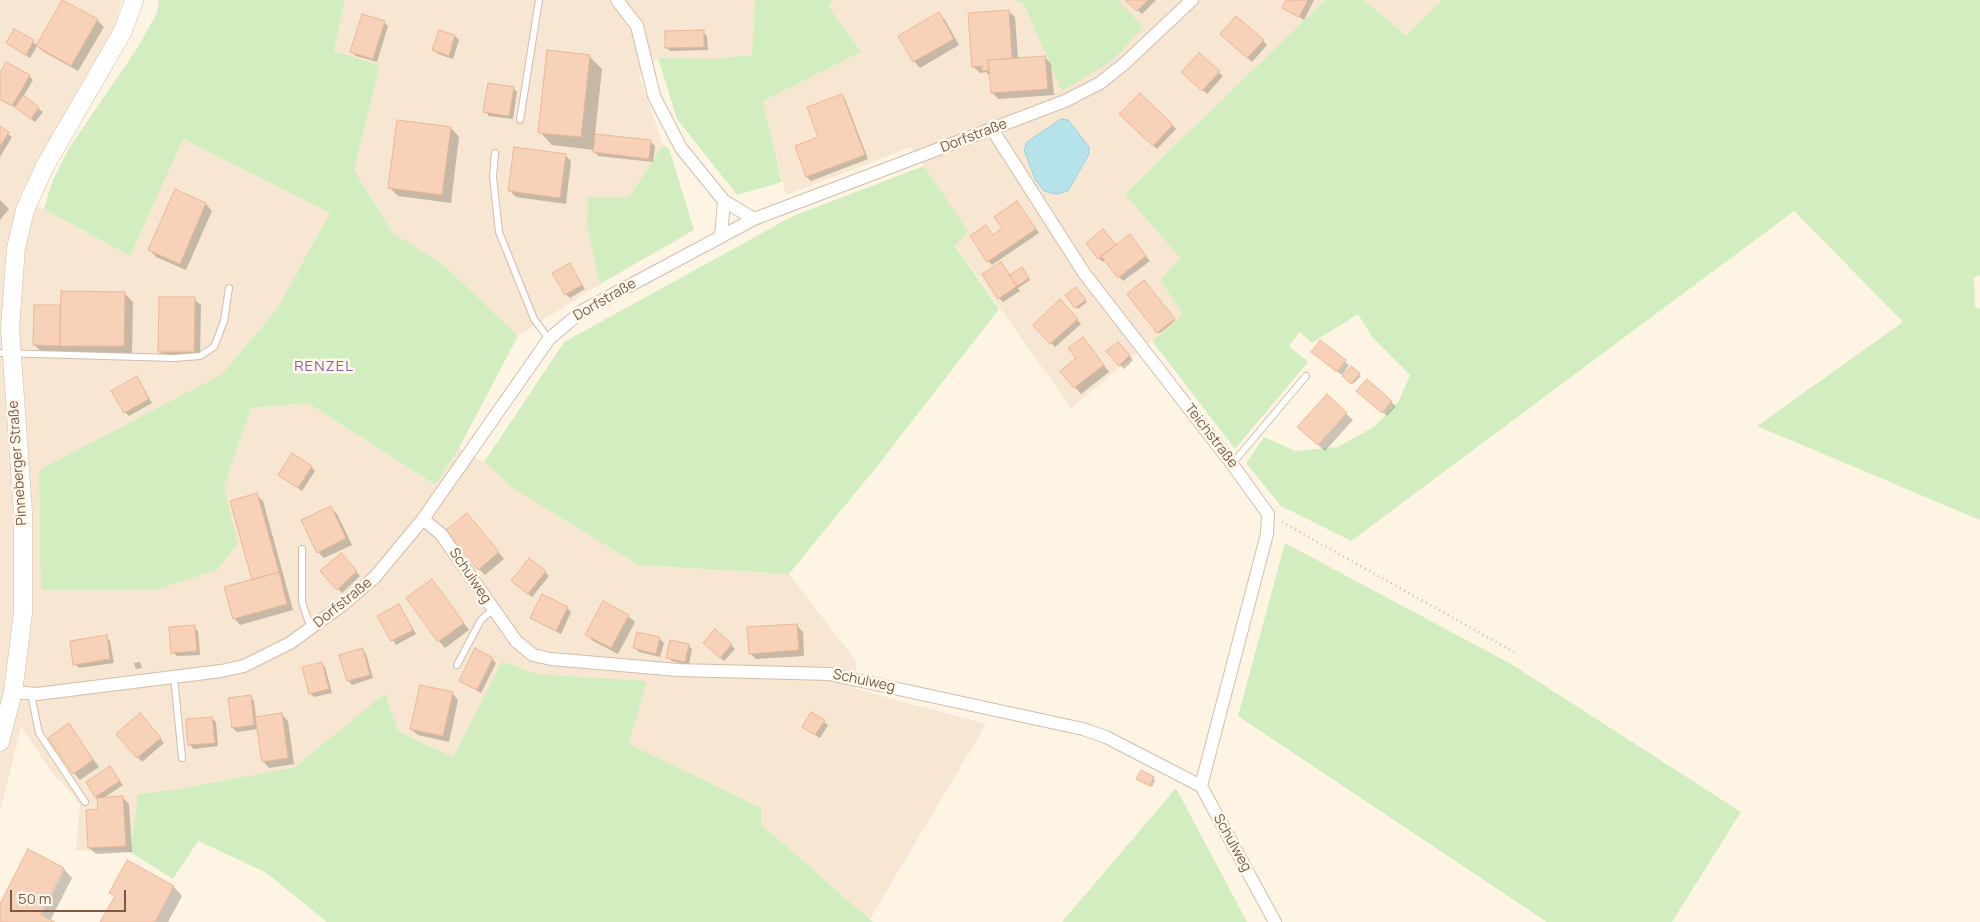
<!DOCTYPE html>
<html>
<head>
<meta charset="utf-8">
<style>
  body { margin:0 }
  #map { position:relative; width:1980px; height:922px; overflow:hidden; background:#fef4e3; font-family:Manrope,sans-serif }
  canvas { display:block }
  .scale { position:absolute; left:10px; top:890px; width:116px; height:22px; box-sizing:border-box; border:2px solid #7a5946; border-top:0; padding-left:6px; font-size:15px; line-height:18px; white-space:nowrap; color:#7a5946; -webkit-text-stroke:4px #fff8ec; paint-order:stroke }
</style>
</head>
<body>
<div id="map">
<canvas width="1980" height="922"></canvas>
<div class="scale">50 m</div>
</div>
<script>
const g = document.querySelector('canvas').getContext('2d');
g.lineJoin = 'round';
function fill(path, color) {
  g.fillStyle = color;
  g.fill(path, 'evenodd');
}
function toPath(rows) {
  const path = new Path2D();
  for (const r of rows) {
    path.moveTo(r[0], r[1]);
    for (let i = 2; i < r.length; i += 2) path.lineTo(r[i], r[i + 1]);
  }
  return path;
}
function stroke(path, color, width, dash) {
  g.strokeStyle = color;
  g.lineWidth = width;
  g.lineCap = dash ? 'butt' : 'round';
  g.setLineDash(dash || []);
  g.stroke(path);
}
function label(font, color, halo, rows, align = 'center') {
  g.font = font + ' Manrope,sans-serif';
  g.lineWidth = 5;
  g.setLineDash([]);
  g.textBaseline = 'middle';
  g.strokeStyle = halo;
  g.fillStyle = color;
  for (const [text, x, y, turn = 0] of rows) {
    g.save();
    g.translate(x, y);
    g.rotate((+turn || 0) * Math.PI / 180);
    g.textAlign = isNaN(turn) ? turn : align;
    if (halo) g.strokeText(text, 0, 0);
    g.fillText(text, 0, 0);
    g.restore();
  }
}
fill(toPath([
  [0,0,121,0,115,26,18,199,44,209,130,256,182,139,330,213,276,310,222,374,39,470,238,543,224,486,251,408,308,403,434,485,459,448,484,462,514,489,638,565,789,574,856,661,856,689,986,724,870,919,761,824,760,808,629,744,647,681,537,674,502,661,453,757,398,731,385,693,295,767,178,789,138,794,130,852,76,850,80,804,62,782,55,777,21,727,0,813],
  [345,0,755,0,752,55,714,59,658,58,639,76,663,145,629,197,587,226,600,284,518,336,445,266,392,232,354,170,380,65,334,51],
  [833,0,1013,0,1143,27,1118,0,1325,0,1125,194,1180,258,1160,280,1183,315,1071,408,955,245,968,231,911,147,786,195,763,101,861,52,827,6],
  [1363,0,1442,0,1406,35]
]), '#f7e6d1');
fill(toPath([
  [159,0,345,0,334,51,380,65,354,170,392,232,445,266,518,336,459,448,435,485,308,403,251,408,224,486,238,543,217,570,155,590,41,590,39,470,222,374,276,310,330,213,183,139,130,256,44,209,52,182,69,148,136,50,157,13],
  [755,0,833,0,828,6,861,52,763,101,782,182,737,195,677,119,658,58,714,59,752,55],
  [1013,0,1118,0,1143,27,1112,61,1062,91,1024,4],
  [1325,0,1363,0,1406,35,1442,0,1980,0,1980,275,1974,278,1975,307,1980,309,1980,520,1757,426,1903,322,1794,211,1351,541,1281,506,1246,463,1264,437,1295,451,1338,447,1375,426,1399,401,1410,375,1372,337,1358,314,1312,343,1300,332,1289,346,1308,362,1235,449,1152,341,1183,315,1160,280,1180,258,1125,194],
  [663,145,669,148,694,230,600,284,587,226,588,197,629,197],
  [924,166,968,231,955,246,999,309,879,464,789,574,638,565,514,489,484,462,564,342,793,216],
  [1285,543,1511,664,1741,812,1672,922,1547,922,1238,716],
  [502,661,537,674,647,681,629,744,761,808,761,824,873,922,327,922,265,872,198,841,173,879,130,852,138,794,178,789,295,767,385,693,398,731,453,757],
  [1176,788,1247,922,1062,922]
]), '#d2eec0');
const water = toPath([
  [1061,119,1068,120,1089,147,1089,154,1068,191,1057,194,1044,191,1035,179,1024,150,1027,142,1061,119]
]);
fill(water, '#b6e2ea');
stroke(water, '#9bd2dd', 1);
fill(toPath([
  [1127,0,1156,0,1142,14],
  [1288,0,1314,0,1304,20,1284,8],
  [63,1,97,20,104,27,78,71,44,52,37,46,30,58,7,43,15,30,37,45],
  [1008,11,1015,17,1018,59,1045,57,1051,64,1054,95,998,99,992,92,990,76,986,72,980,73,973,66],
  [939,14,945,20,959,45,920,68,914,61],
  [384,22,388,26,377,62,356,56,352,52],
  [703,32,707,36,708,50,670,51,666,47],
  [455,36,459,40,453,59,438,54,434,50],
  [1226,38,1263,41,1267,45,1252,62],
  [1199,55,1223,76,1207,94,1183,72],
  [589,56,602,69,595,135,651,142,655,146,653,162,598,156,594,150,552,145,540,132],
  [0,76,29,76,33,80,23,97,43,112,35,122,17,108,0,100],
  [513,88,517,92,513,119,489,116,485,111],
  [1140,94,1176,129,1157,149,1121,114],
  [841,95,845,99,868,159,811,181,807,177,796,147,820,138],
  [0,128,12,137,0,157],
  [451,128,459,137,451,203,398,196,390,188],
  [565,155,571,161,566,204,516,197,510,191],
  [176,191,206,204,212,211,186,270,156,257,150,250],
  [0,200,9,209,0,220],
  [1017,203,1039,233,992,265,988,261,993,236,1004,229],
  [1133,240,1150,261,1123,281,1105,260,1103,262,1099,258,1116,246],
  [1001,263,1011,276,1022,269,1030,280,1018,288,1020,291,1003,302,999,298],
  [569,265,585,289,570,298,566,294],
  [1146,284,1175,321,1160,333,1158,332],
  [1078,290,1087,302,1078,309,1067,295],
  [124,293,133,302,132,354,41,351,34,345,60,307,62,308],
  [194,299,201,305,200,358,166,358,159,351],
  [1060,301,1081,324,1055,347,1034,325],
  [1320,342,1349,365,1342,375,1317,356],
  [1089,345,1109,372,1081,394,1075,387,1078,358],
  [1122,347,1133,360,1124,369,1120,365],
  [1352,367,1361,376,1353,384,1344,376],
  [137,378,152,403,129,416,125,412],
  [1367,381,1396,406,1387,416,1362,395],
  [1327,396,1353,420,1325,451,1305,433],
  [311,467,315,471,302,491,283,478],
  [256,495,263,501,293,610,240,625,234,618,253,581],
  [331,508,337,514,352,545,324,558,318,552],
  [473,521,504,559,485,575,479,569],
  [341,555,360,576,342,593,322,572],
  [545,572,549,576,532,597,517,585],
  [432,581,469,630,445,648,439,641],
  [399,605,416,634,396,645,379,616],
  [567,608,571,612,561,634,532,618],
  [628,616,635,622,618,654,593,641,587,635],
  [796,625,803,632,804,656,756,659,750,653],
  [194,627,198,631,200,655,177,656,173,652],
  [638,633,660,639,664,643,660,657,639,652,635,648],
  [106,637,110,641,114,663,79,668,75,664],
  [688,645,692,649,689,665,672,661,667,657],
  [731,645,735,649,724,661,708,647],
  [362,649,366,654,373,678,352,685,348,680],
  [492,659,496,663,481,693,460,681],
  [140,662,142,668,136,669,134,663],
  [321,663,325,667,332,693,314,697,310,693],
  [452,693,458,700,449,742,418,735,411,729],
  [250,697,254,701,256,718,281,714,288,721,294,764,269,768,263,761,258,729,237,732,233,728],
  [812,714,828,725,820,738,803,727],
  [212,718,216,722,218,746,194,749,190,745],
  [144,719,164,743,142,762,118,734],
  [68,725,99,767,80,780,74,773],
  [110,768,123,785,102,799,122,797,129,804,132,852,96,854,89,848,99,810,96,796],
  [1141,772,1155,780,1152,787,1140,780],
  [29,851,64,869,72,878,50,921,52,922,0,922,0,906],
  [62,870,64,870,38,920,36,919],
  [128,862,174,887,182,896,168,922,102,922,115,897,110,892]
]), '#0003');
const building = toPath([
  [62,0,98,19,71,66,36,46,62,0],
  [1125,0,1148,0,1137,11,1125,0],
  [1286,0,1308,0,1299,17,1282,8,1286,0],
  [1009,10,1012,58,988,60,989,70,982,71,982,66,972,67,968,13,1009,10],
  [939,12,954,39,913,62,898,36,939,12],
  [362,14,385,21,373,59,350,52,362,14],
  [1236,16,1264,40,1247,58,1220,34,1236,16],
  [14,29,34,40,26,55,6,43,14,29],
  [439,30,455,35,449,56,432,50,439,30],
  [704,30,704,47,665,48,665,31,704,30],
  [547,50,590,55,581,137,538,133,547,50],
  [1199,53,1220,71,1202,91,1181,72,1199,53],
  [1045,56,1048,89,991,93,988,60,1045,56],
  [6,62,30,75,12,106,0,99,0,73,6,62],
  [488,83,514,87,509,116,483,112,488,83],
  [1140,93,1173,125,1153,146,1119,114,1140,93],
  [842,94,865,155,806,177,795,146,818,137,807,107,842,94],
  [23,95,39,107,31,119,15,107,23,95],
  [397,120,451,127,442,195,388,188,397,120],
  [0,126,9,132,0,146,0,126],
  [595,134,651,140,649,159,593,152,595,134],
  [514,147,566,154,560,198,508,191,514,147],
  [175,189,206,203,180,264,148,250,175,189],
  [1017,201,1036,229,987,262,970,236,986,225,993,235,1002,228,994,217,1017,201],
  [1103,229,1116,245,1098,259,1086,243,1103,229],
  [1130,234,1146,256,1118,278,1101,256,1130,234],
  [1001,262,1017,286,998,299,982,274,1001,262],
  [570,263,582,285,565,295,552,273,570,263],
  [1022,267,1029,278,1017,286,1010,275,1022,267],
  [1144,280,1175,319,1157,333,1127,294,1144,280],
  [1076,287,1086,300,1075,308,1065,295,1076,287],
  [61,291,125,292,124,346,60,346,61,291],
  [159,297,195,297,194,352,158,352,159,297],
  [1060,299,1078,319,1050,344,1033,325,1060,299],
  [34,305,60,305,60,346,33,345,34,305],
  [1083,337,1104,365,1074,388,1060,371,1076,358,1068,348,1083,337],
  [1320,340,1346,360,1337,372,1311,352,1320,340],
  [1118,342,1130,355,1119,366,1106,351,1118,342],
  [1351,366,1360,373,1351,384,1342,376,1351,366],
  [137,376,149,399,124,413,111,391,137,376],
  [1367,379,1392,401,1382,413,1356,391,1367,379],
  [1327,394,1347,413,1318,445,1297,427,1327,394],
  [292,453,312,466,298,488,278,475,292,453],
  [257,493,279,572,252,580,230,501,257,493],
  [331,506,346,538,317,553,301,520,331,506],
  [467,513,499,552,478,570,446,530,467,513],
  [341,553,357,571,337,590,320,571,341,553],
  [529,558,546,571,528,594,511,581,529,558],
  [279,572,287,604,233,619,224,587,279,572],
  [432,579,464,623,438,642,406,598,432,579],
  [542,594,568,607,556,631,530,618,542,594],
  [603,601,629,615,611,648,585,635,603,601],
  [399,604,413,630,391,641,377,616,399,604],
  [797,624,799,650,749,654,747,627,797,624],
  [195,625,197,651,171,653,169,627,195,625],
  [715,629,732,644,720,658,703,643,715,629],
  [637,632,660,637,656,654,633,648,637,632],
  [107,635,110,659,73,665,70,641,107,635],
  [670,640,689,644,685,662,666,658,670,640],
  [363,648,370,675,347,681,339,655,363,648],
  [475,648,493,658,477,690,459,681,475,648],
  [322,662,329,689,309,694,302,667,322,662],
  [420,685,453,692,443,736,410,729,420,685],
  [251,695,254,725,232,728,228,698,251,695],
  [811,712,825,720,815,735,802,727,811,712],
  [140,713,161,738,137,758,116,734,140,713],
  [282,713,288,758,262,762,255,717,282,713],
  [212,717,215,743,188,745,186,719,212,717],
  [69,723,93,760,73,774,48,738,69,723],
  [110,766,120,781,95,797,86,782,110,766],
  [1141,770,1154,777,1150,786,1136,779,1141,770],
  [123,796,126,846,88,848,86,810,98,809,97,798,123,796],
  [28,849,64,868,40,914,55,922,0,922,0,904,28,849],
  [127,860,174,886,155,922,100,922,115,896,109,893,127,860]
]);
fill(building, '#f7d2b8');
stroke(building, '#ebb897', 1);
const lane = toPath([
  [520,120,539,0],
  [495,153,493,177,499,232,534,319,549,339],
  [0,353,174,358,200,356,214,347,224,321,229,288],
  [1232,464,1306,376],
  [302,549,302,602,311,629],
  [457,665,481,620,492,610],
  [174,677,182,758],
  [31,694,39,733,85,802]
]);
const street = toPath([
  [617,0,637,26,654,96,681,148,724,201,754,219],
  [992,129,1084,273,1232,464,1268,514,1267,534,1201,786],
  [721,237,724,201],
  [423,519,441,534,516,641,533,655,551,659,678,670,829,674,1083,729,1106,737,1201,786,1275,922],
  [13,692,37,694,221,671,244,666,290,643,345,603,375,577,423,519,549,339,582,311,754,219,1065,101,1100,83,1125,63,1192,0]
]);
const secondary = toPath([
  [0,742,13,692,23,613,23,512,10,328,16,248,25,210,45,166,123,31,134,0]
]);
stroke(lane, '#d4bdab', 8);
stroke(street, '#d4bdab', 14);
stroke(secondary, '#d7bea8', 19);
stroke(toPath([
  [1282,522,1514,652]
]), '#dcb59b', 2.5, [1, 4]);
stroke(lane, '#fff', 6);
stroke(street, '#fff', 12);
stroke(secondary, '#fff', 18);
label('14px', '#7a5946', '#fff8ec', [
  ["Dorfstraße",974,136,-21],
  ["Dorfstraße",605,300,-30],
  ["Teichstraße",1211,436,52],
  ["Pinneberger Straße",18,463,-94],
  ["Schulweg",470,576,56],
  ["Dorfstraße",343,603,-39],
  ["Schulweg",864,681,12],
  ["Schulweg",1232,843,61]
]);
g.letterSpacing = '1px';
label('15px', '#8a619e', '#fff8ec', [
  ["RENZEL",324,367]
]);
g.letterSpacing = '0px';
</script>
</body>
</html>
